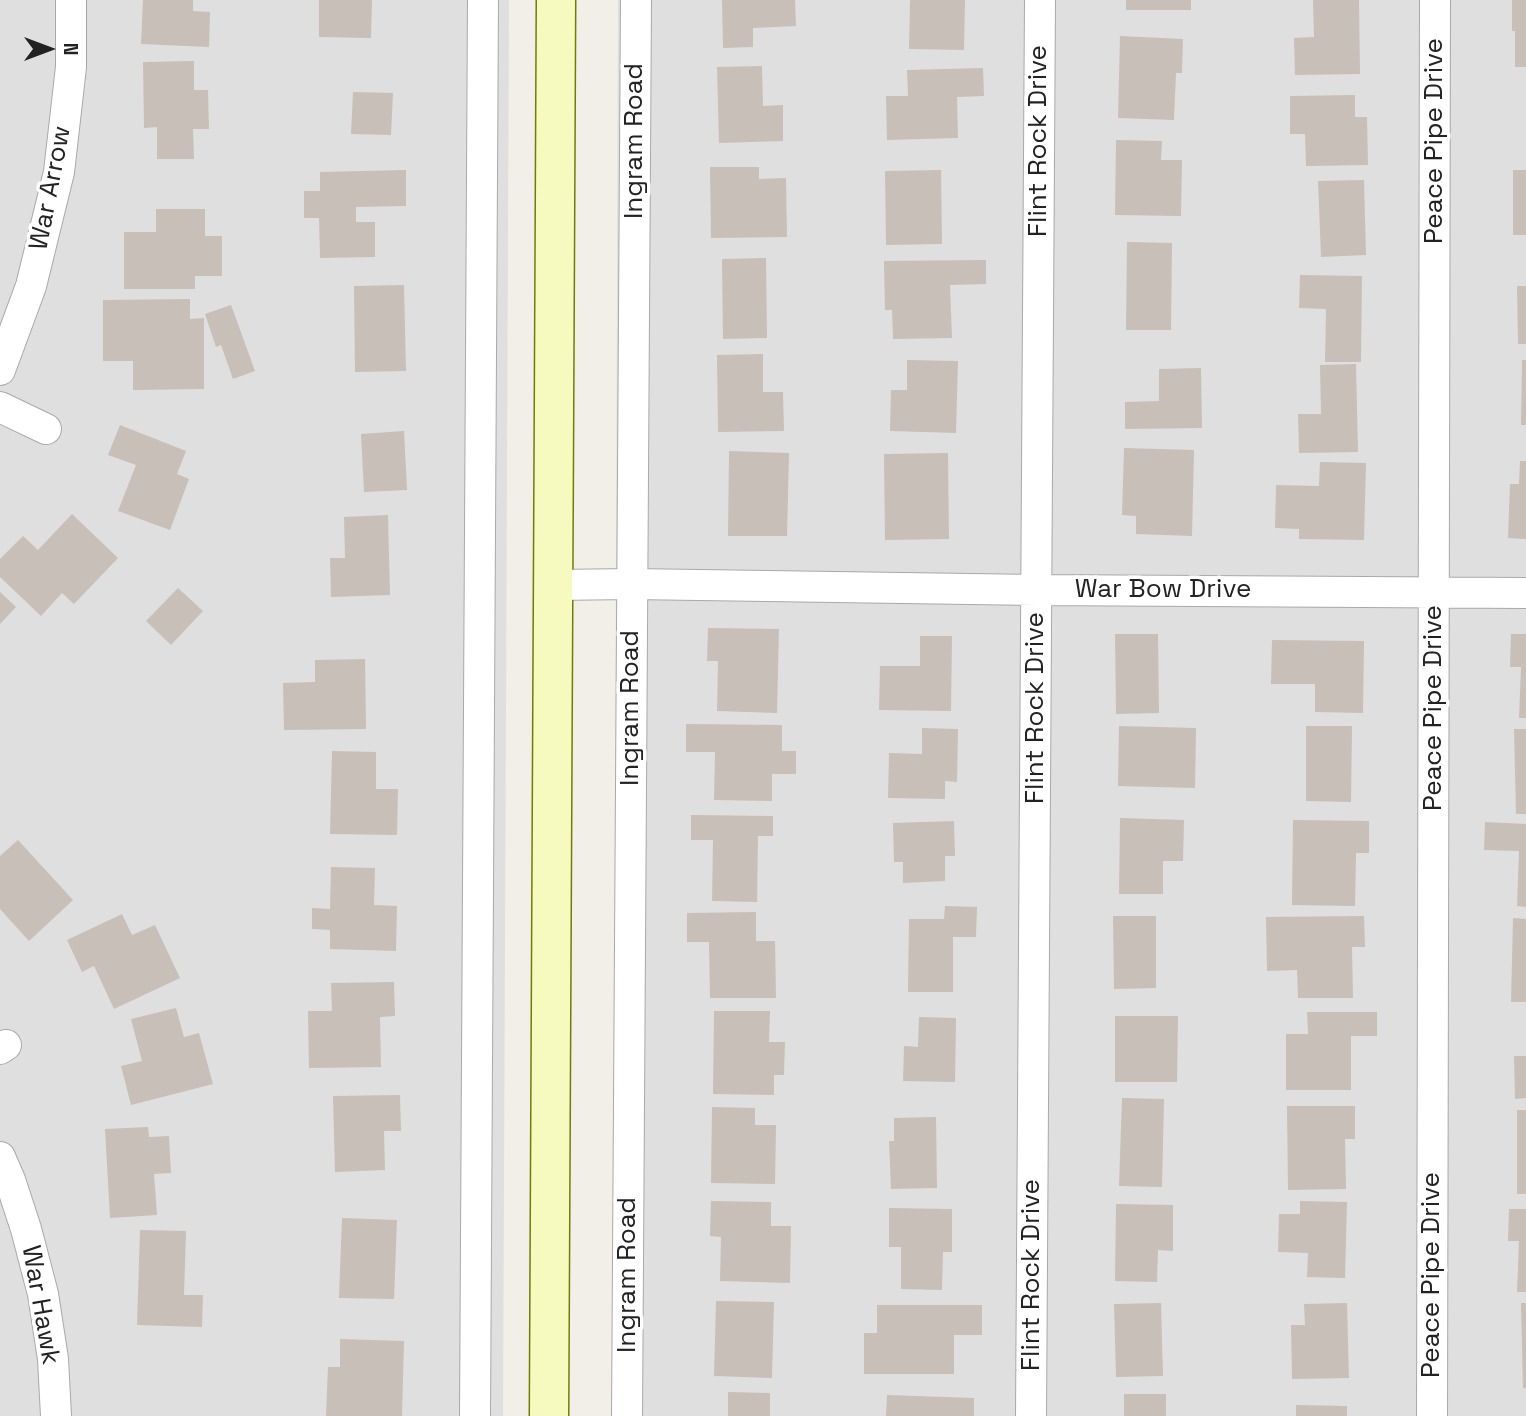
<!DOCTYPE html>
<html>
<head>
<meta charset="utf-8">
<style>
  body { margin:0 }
  #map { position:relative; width:1526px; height:1416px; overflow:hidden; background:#f2efe9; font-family:"Space Grotesk",sans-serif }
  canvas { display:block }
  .north { position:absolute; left:14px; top:14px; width:70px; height:70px; -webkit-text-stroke:5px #fff; paint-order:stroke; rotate:90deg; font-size:19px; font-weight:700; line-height:28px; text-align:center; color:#222 }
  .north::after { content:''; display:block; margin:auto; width:24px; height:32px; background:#222; clip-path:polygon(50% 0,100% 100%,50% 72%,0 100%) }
</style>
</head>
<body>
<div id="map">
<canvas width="1526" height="1416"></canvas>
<div class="north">N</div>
</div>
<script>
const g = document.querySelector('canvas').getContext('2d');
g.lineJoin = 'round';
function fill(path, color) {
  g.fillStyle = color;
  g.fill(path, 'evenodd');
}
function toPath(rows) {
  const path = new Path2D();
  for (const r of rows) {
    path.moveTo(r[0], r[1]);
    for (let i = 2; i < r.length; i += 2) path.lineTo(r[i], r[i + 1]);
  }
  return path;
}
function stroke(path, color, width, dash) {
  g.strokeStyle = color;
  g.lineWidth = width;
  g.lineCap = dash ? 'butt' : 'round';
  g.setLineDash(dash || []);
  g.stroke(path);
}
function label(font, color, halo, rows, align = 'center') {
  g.font = font + ' "Space Grotesk",sans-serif';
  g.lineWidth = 7;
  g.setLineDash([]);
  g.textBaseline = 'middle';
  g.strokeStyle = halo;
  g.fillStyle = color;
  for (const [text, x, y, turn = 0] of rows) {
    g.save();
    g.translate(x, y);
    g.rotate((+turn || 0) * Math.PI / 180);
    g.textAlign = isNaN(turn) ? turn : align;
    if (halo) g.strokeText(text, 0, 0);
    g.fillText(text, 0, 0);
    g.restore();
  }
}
fill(toPath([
  [0,0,509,0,503,1416,0,1416],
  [618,0,1526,0,1526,1416,613,1416]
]), '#e0dfdf');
fill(toPath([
  [143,0,193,0,193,11,210,12,209,47,141,44],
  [319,0,372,0,371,38,319,37],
  [722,0,795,0,796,26,753,28,753,47,723,48],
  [910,0,965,0,964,50,909,49],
  [1126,0,1191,0,1191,10,1126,10],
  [1313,0,1359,0,1360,74,1295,75,1294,38,1314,37],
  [1512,0,1526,0,1526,67,1515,67,1515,31,1512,31],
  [1120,36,1183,39,1182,73,1176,73,1174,120,1118,118],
  [194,61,194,90,208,90,209,129,193,129,194,159,157,159,157,127,144,128,143,62],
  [762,66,763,106,783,105,783,141,719,143,717,67],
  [983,68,984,96,957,97,958,138,887,140,886,96,908,96,907,70],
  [353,92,393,93,391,135,351,134],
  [1355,95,1355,117,1367,117,1368,165,1306,166,1305,134,1290,134,1290,96],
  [1116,140,1162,141,1161,160,1182,160,1181,216,1115,215],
  [710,167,759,167,759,179,786,178,787,237,711,238],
  [406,170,406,206,356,207,356,222,375,222,375,257,320,258,319,218,304,218,304,191,320,191,320,172],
  [941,170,942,244,886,245,885,171],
  [1513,170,1526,170,1526,235,1513,235],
  [1364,180,1366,255,1321,257,1318,181],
  [156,209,205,209,205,236,222,236,222,276,195,276,195,289,124,289,124,232,156,232],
  [1127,242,1172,243,1171,330,1126,330],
  [766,258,767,338,723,339,722,259],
  [986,260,986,284,950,285,952,338,893,339,892,310,885,310,884,261],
  [1300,275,1362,276,1361,362,1325,362,1326,309,1299,308],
  [404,285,406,371,355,372,354,286],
  [1517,286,1526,286,1526,344,1518,344],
  [190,299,190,319,204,318,204,389,133,390,133,361,103,361,103,300],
  [231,305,255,371,233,379,221,345,216,347,205,314],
  [763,354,763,392,783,392,784,431,718,432,717,355],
  [907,360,958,361,956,433,890,431,891,390,907,390],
  [1522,360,1526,360,1526,425,1521,425],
  [1356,364,1358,452,1299,453,1298,414,1321,414,1320,365],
  [1201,368,1202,428,1125,429,1125,402,1159,401,1159,369],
  [120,425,186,451,177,474,189,479,170,530,118,511,136,465,108,455],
  [404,431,407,490,364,492,361,434],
  [1124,448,1194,450,1192,536,1136,534,1136,516,1122,515],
  [729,451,789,453,787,536,728,536],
  [948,453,949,539,885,540,884,454],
  [1520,461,1526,461,1526,539,1508,538,1510,484,1519,484],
  [1320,462,1366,463,1364,540,1299,539,1299,529,1275,528,1276,485,1319,486],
  [72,514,118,558,74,604,62,593,41,616,0,577,0,559,23,536,38,550],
  [388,515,390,595,331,597,330,558,345,558,344,517],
  [178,588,203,611,171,645,146,621],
  [0,592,16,607,0,624],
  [708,628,779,629,777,713,717,711,718,661,707,661],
  [1115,634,1158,634,1159,713,1116,714],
  [1511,634,1526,634,1526,718,1519,718,1521,667,1510,667],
  [920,636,952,636,951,711,879,710,880,666,920,666],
  [1272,640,1364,641,1363,713,1315,712,1315,684,1271,684],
  [365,659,366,729,284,730,283,683,315,682,315,660],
  [686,724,782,725,782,751,796,751,796,774,772,774,772,801,714,800,715,752,686,752],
  [1119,726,1196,728,1195,788,1118,786],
  [1306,726,1352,726,1351,802,1306,801],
  [922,728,958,729,957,782,945,781,945,799,888,798,889,753,922,754],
  [1514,729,1526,729,1526,814,1516,814],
  [332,751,376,752,376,789,398,789,397,835,330,834],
  [691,815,773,816,773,836,758,836,757,902,712,901,713,840,691,840],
  [1120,818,1184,820,1183,861,1163,861,1163,894,1119,894],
  [1293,820,1369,821,1369,853,1356,853,1355,906,1292,905],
  [954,821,955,856,945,856,945,881,903,883,903,862,894,862,893,823],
  [1485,822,1526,824,1526,907,1517,906,1519,851,1484,850],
  [18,840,73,900,29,941,0,909,0,856],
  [331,867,375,868,374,905,397,906,396,951,330,949,330,930,312,929,312,908,330,909],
  [945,906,977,907,976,937,953,937,953,992,908,992,909,919,944,919],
  [756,912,756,941,775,941,776,998,710,998,709,942,687,942,687,913],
  [122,914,132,935,155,925,180,978,114,1009,94,966,82,972,67,940],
  [1113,916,1156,916,1156,988,1114,989],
  [1364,916,1365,947,1352,947,1353,998,1298,998,1297,970,1267,971,1266,917],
  [1513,918,1526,919,1526,1002,1511,1002],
  [394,982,395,1016,380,1017,381,1067,309,1068,308,1011,332,1011,331,983],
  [176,1008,184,1037,199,1033,213,1084,131,1105,121,1066,142,1061,131,1019],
  [714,1011,770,1011,769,1042,785,1042,784,1075,774,1075,774,1095,713,1094],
  [1307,1012,1377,1012,1377,1036,1351,1036,1351,1090,1286,1090,1286,1034,1308,1034],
  [1115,1016,1178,1016,1177,1082,1115,1082],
  [919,1017,956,1018,955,1082,903,1081,904,1046,918,1047],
  [1514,1056,1526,1056,1526,1098,1515,1099],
  [400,1095,401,1131,384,1131,385,1170,335,1172,333,1096],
  [1122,1098,1164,1099,1162,1187,1119,1186],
  [1287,1106,1355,1106,1355,1139,1345,1139,1346,1189,1288,1190],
  [712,1107,755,1108,755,1125,776,1125,775,1184,711,1183],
  [1517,1110,1526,1110,1526,1194,1517,1194],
  [936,1117,937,1188,891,1189,889,1141,894,1141,894,1118],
  [148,1127,149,1137,169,1136,171,1173,154,1174,157,1215,110,1218,105,1129],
  [711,1201,771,1202,771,1226,791,1226,790,1283,720,1281,721,1237,710,1236],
  [1300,1201,1347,1202,1345,1278,1307,1277,1308,1253,1278,1252,1279,1214,1300,1214],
  [1116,1204,1173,1205,1173,1251,1158,1250,1157,1282,1115,1281],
  [889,1208,952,1209,952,1252,943,1252,942,1290,901,1289,901,1247,889,1247],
  [1509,1209,1526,1209,1526,1292,1517,1292,1519,1241,1508,1241],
  [342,1218,397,1220,394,1299,339,1298],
  [140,1230,186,1231,184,1295,203,1295,202,1327,137,1325],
  [716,1301,774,1302,772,1378,714,1376],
  [1161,1303,1163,1376,1116,1377,1114,1304],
  [1347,1303,1349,1378,1292,1379,1291,1325,1305,1325,1304,1304],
  [1521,1303,1526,1303,1526,1388,1523,1388],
  [877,1305,982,1305,982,1335,954,1335,954,1374,864,1374,864,1333,877,1333],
  [340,1339,404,1341,402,1416,326,1416,328,1367,340,1367],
  [728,1392,770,1393,770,1416,728,1416],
  [1124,1394,1166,1394,1166,1416,1124,1416],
  [887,1395,974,1398,974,1416,886,1416],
  [1296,1405,1347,1406,1347,1416,1296,1416]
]), '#c7bfb8');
const street = toPath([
  [0,370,31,286,59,172,71,67,71,0],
  [0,407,46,429],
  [554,585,632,584,1037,590,1526,593],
  [0,1049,6,1045],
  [0,1157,10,1180,26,1229,43,1294,53,1359,56,1416],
  [475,1416,483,0],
  [627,1416,636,0],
  [1031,1416,1040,0],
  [1432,1416,1435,0]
]);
const secondary = toPath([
  [549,1416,556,0]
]);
stroke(street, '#a9a9a9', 32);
stroke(secondary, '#707d05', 41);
stroke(street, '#fff', 30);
stroke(secondary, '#f7fabf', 38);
label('26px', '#222', '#fff', [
  ["Ingram Road",635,141,-90],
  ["Flint Rock Drive",1039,141,-90],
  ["Peace Pipe Drive",1435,141,-90],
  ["War Arrow",51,188,-79],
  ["War Bow Drive",1163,590],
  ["Ingram Road",631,708,-90],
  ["Flint Rock Drive",1036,708,-90],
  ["Peace Pipe Drive",1434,708,-90],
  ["Ingram Road",628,1275,-90],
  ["Flint Rock Drive",1032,1275,-90],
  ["Peace Pipe Drive",1432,1275,-90],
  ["War Hawk",40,1305,80]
]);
</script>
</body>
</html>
